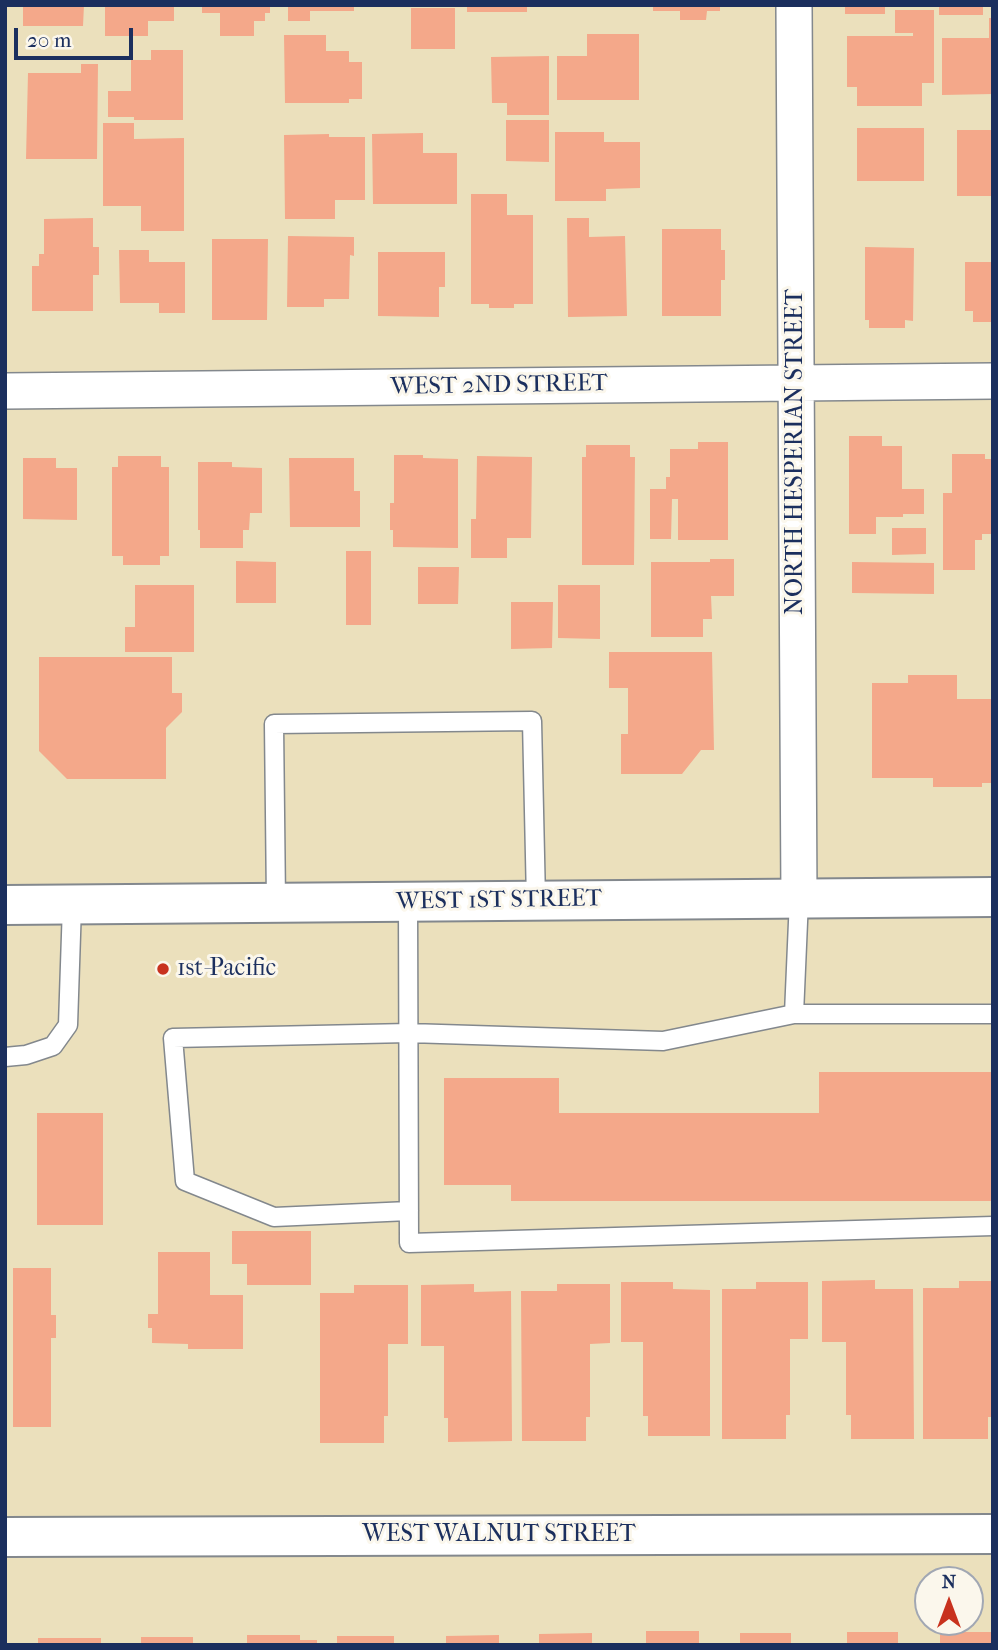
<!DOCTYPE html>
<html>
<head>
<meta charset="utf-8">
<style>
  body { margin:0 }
  #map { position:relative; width:998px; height:1650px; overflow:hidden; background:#ebe0bc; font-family:"IM FELL French Canon",serif }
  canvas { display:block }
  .frame { position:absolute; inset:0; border:7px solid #1b2f5e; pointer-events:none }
  .north { position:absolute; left:914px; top:1566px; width:70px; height:70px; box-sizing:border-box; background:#fbf7ec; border:2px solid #a1a7b3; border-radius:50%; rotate:0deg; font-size:19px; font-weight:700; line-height:28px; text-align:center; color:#1b2f5e }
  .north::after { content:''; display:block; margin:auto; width:24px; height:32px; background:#c8321e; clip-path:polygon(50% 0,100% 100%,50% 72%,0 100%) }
  .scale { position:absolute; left:14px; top:28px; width:119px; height:32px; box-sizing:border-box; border:4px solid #1b2f5e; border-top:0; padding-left:9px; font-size:21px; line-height:24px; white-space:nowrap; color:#1b2f5e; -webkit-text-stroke:5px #fbf7ec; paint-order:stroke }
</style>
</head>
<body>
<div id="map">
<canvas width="998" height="1650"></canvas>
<div class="frame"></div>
<div class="north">N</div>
<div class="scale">20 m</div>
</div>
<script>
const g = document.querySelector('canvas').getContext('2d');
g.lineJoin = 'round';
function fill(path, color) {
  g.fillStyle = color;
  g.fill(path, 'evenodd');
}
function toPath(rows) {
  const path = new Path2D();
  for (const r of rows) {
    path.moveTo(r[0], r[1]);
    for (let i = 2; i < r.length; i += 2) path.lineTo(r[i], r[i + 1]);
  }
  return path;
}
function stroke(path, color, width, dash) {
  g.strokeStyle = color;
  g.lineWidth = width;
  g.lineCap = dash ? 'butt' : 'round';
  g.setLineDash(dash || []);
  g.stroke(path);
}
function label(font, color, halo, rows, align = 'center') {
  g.font = font + ' "IM FELL French Canon",serif';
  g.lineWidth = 6;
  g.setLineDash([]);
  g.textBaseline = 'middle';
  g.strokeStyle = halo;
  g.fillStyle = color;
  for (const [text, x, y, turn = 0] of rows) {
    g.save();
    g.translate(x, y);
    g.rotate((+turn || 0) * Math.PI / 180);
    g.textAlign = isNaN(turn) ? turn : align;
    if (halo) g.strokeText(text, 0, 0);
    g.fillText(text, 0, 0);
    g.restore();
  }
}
fill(toPath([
  [23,5,84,5,83,26,23,26],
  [105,5,174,5,174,21,148,21,148,36,105,36],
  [202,5,270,5,270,13,265,13,265,21,254,21,254,36,220,36,220,13,202,13],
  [288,5,354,5,354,11,310,11,310,21,288,21],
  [467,5,527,5,527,12,467,12],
  [653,5,720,5,720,11,707,11,706,20,680,20,680,11,653,11],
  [845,5,885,5,885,14,845,14],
  [939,5,983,5,983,15,939,15],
  [411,8,455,8,455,49,411,49],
  [895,10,934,10,934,83,922,83,922,106,857,106,857,87,847,87,847,36,913,36,913,33,895,33],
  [989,18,993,18,993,94,942,95,942,38,989,38],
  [587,34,639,34,639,100,557,100,557,56,587,56],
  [284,35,326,35,326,51,349,51,349,62,362,62,362,99,349,99,349,103,285,103],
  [151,50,183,50,183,120,134,120,134,117,108,117,108,91,131,91,131,60,151,60],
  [549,56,549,115,507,115,507,103,492,103,491,57],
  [81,64,98,64,97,159,26,159,28,73,81,73],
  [506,120,549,120,549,162,506,161],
  [103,123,134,123,134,139,184,138,184,231,141,231,141,206,103,206],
  [857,128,924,128,924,181,857,181],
  [957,130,993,130,993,196,957,196],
  [555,132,604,132,604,142,640,142,640,188,606,189,606,201,555,201],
  [423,133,423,153,457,153,457,204,373,204,372,134],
  [329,134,329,137,365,137,365,200,335,200,335,219,285,219,284,135],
  [471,194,507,194,507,215,533,215,533,304,514,304,514,308,489,308,489,304,471,304],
  [93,218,93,247,99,247,99,275,93,275,93,311,32,311,32,266,39,266,39,254,44,254,44,219],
  [567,218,589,218,589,237,625,236,627,316,568,317],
  [662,229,721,229,721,250,725,250,725,280,721,280,721,316,662,316],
  [288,236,354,237,354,256,350,255,349,299,324,299,324,307,287,307],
  [212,239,268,239,267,320,212,320],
  [865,247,914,248,913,321,905,320,905,328,869,328,869,320,865,320],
  [119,250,149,250,149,262,185,262,185,313,159,313,159,303,120,303],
  [378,252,445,252,445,287,439,287,439,317,378,316],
  [965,262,993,262,993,322,973,322,973,311,965,311],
  [849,436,882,436,882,446,902,446,902,489,924,489,924,514,903,514,903,517,876,517,876,534,849,534],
  [698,442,728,442,728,540,678,540,678,499,672,499,671,539,650,539,650,489,666,489,666,477,670,477,670,449,698,449],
  [586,445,630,445,630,457,635,457,634,565,582,565,582,457,586,457],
  [952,454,985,454,985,459,993,459,993,534,982,534,982,540,975,540,975,570,943,570,943,493,952,493],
  [394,455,423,455,423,458,458,459,458,548,393,547,393,530,390,530,390,503,394,503],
  [118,456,161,456,161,467,169,467,169,556,160,556,160,565,123,565,123,556,112,556,112,467,118,467],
  [477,456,532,457,531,538,507,538,507,558,471,558,471,519,476,519],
  [23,458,56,458,56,468,77,468,77,520,23,519],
  [289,458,354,458,354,491,360,491,360,527,290,527],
  [198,462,232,462,232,467,262,468,262,513,250,513,249,530,243,530,243,548,200,548,200,530,198,530],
  [892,528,926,528,926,554,892,555],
  [346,551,371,551,371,625,346,625],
  [710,559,734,559,734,596,711,596,712,619,703,619,703,637,651,637,651,562,710,562],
  [236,561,276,562,276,603,236,603],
  [852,562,934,563,934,594,852,593],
  [418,567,459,567,458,604,418,604],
  [135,585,194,585,194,652,125,652,125,627,135,627],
  [558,585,600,585,600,639,558,638],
  [511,602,553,602,552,648,511,649],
  [609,652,712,652,714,750,701,750,682,774,621,774,621,734,628,734,628,688,609,688],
  [39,657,172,657,172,693,182,693,182,712,166,728,166,779,67,779,39,751],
  [908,675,957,675,957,699,993,699,993,783,982,783,982,787,933,787,933,778,872,778,872,683,908,683],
  [819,1072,993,1072,993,1201,511,1201,511,1185,444,1185,444,1078,559,1078,559,1113,819,1113],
  [37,1113,103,1113,103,1225,37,1225],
  [232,1231,311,1231,311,1285,247,1285,247,1264,232,1264],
  [158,1252,210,1252,210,1295,243,1295,243,1349,188,1349,188,1344,152,1343,152,1328,148,1328,148,1314,158,1314],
  [13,1268,51,1268,51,1315,56,1315,56,1338,51,1338,51,1427,13,1427],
  [875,1280,875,1289,913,1289,914,1439,851,1439,851,1415,846,1415,846,1342,822,1342,822,1281],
  [959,1281,993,1281,992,1417,988,1417,988,1439,923,1439,923,1288,959,1288],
  [621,1282,673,1282,673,1289,710,1290,710,1436,648,1436,648,1416,643,1416,643,1342,621,1342],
  [756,1282,808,1282,808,1339,790,1339,790,1415,786,1415,786,1439,722,1439,722,1289,756,1289],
  [474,1284,474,1292,511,1291,512,1441,448,1442,448,1418,444,1418,444,1346,421,1346,421,1285],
  [557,1284,610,1284,610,1343,590,1344,590,1417,586,1417,586,1441,522,1441,521,1291,557,1291],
  [354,1285,408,1285,408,1344,388,1344,388,1416,384,1416,384,1443,320,1443,320,1293,354,1293],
  [646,1631,699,1631,699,1645,646,1645],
  [847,1632,898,1632,898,1645,847,1645],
  [940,1632,992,1632,992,1645,940,1645],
  [592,1633,592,1645,539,1645,539,1634],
  [740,1633,791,1633,791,1645,740,1645],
  [247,1635,300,1635,300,1640,317,1640,317,1645,247,1645],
  [499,1635,499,1645,446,1645,446,1636],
  [337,1636,394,1636,394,1645,337,1645],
  [141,1637,193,1637,193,1645,141,1645],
  [38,1638,101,1638,101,1645,38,1645]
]), '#f4a88a');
const lane = toPath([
  [408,902,409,1243,993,1226],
  [276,903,274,724,532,721,536,901],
  [794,1014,799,899],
  [5,1057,26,1055,53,1046,68,1025,72,905],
  [409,1211,274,1217,185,1181,173,1038,409,1033,663,1041,794,1014,993,1014]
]);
const street = toPath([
  [794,5,799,899],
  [5,391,993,381]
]);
const secondary = toPath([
  [5,905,993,897],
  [5,1537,993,1534]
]);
stroke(lane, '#83888d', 21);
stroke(street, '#83888d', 38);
stroke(secondary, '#83888d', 42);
stroke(lane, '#fff', 18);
stroke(street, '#fff', 35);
stroke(secondary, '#fff', 38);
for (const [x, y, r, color] of [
  [163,969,7,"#c8321e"]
]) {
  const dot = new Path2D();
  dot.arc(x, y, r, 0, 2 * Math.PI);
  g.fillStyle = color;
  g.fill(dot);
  stroke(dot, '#fbf7ec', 2.5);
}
label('24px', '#1b2f5e', '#fbf7ec', [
  ["WEST 2ND STREET",499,386,-1],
  ["NORTH HESPERIAN STREET",796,452,-90],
  ["WEST 1ST STREET",499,901,-1],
  ["WEST WALNUT STREET",499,1535]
]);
label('24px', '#1b2f5e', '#fbf7ec', [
  ["1st-Pacific",177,969]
], 'left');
</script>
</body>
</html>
